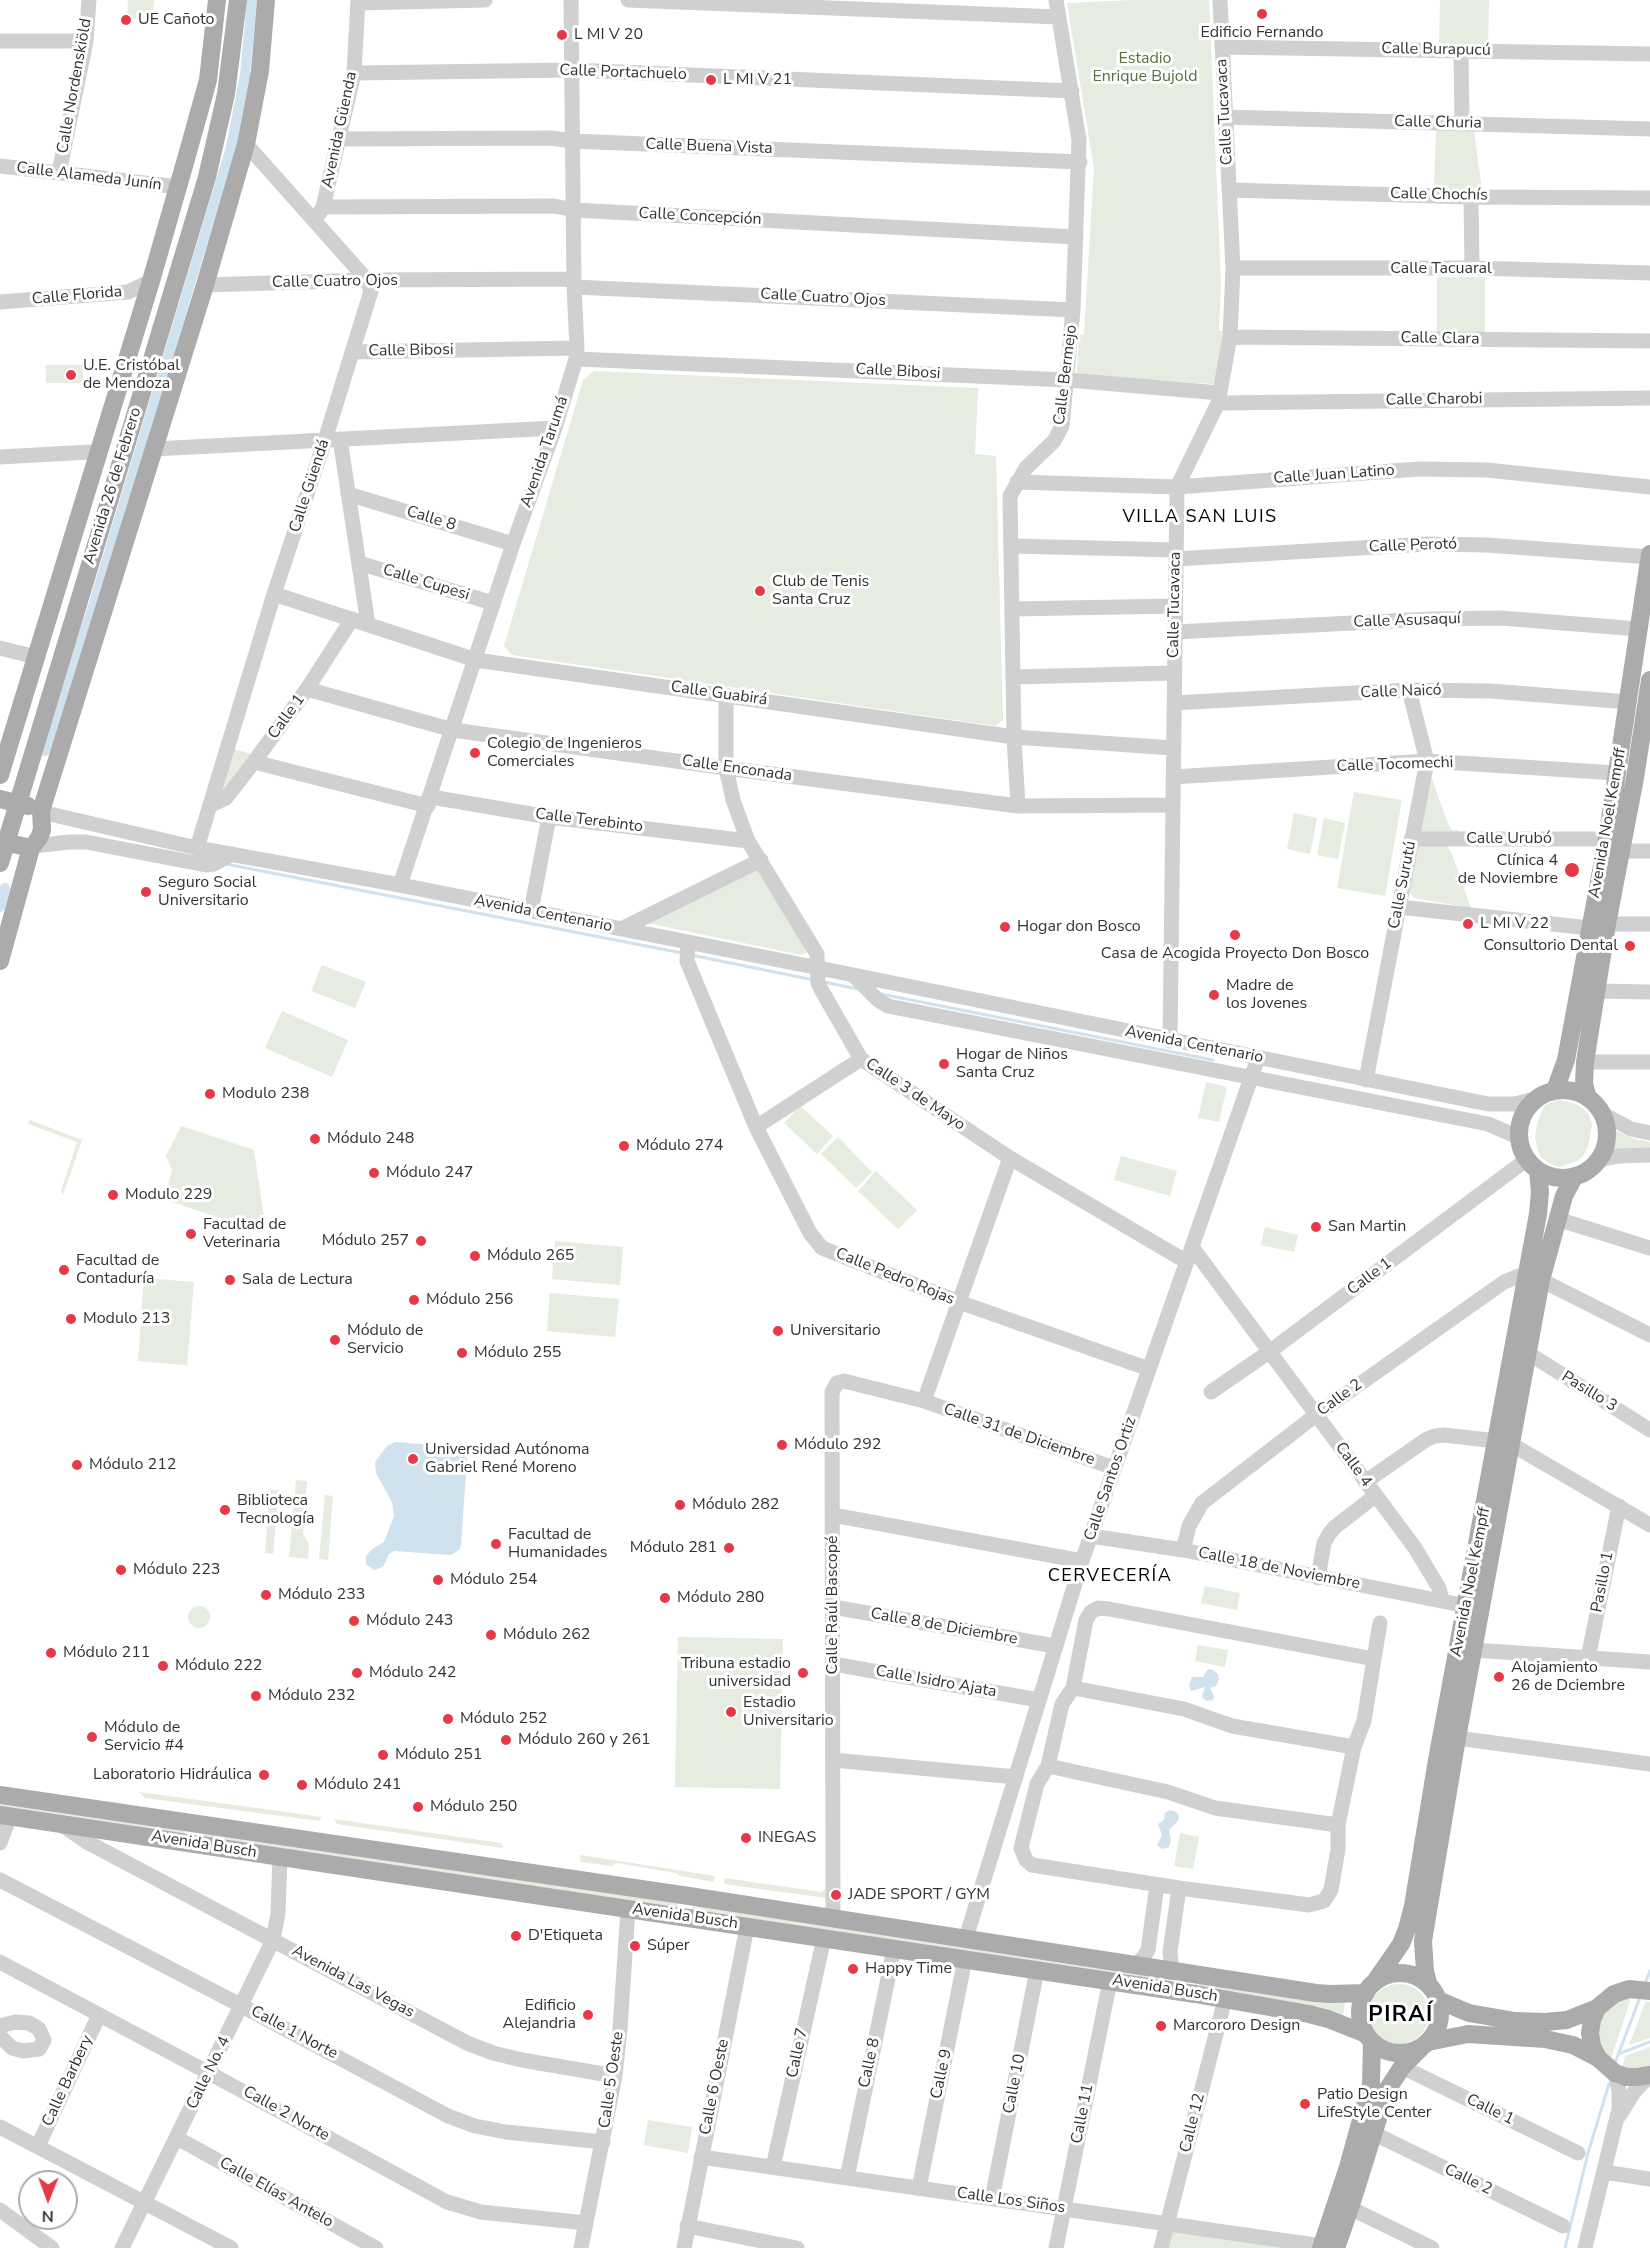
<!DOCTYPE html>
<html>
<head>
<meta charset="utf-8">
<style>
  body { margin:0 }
  #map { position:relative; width:1650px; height:2248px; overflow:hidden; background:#fff; font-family:"Nunito Sans",sans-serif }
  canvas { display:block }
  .north { position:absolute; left:18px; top:2170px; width:60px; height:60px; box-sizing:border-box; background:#fff; border:2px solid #adadad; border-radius:50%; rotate:181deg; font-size:16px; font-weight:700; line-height:24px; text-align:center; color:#333 }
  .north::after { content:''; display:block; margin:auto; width:21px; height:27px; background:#e63946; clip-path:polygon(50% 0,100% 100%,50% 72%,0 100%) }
</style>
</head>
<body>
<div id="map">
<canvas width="1650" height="2248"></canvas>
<div class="north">N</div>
</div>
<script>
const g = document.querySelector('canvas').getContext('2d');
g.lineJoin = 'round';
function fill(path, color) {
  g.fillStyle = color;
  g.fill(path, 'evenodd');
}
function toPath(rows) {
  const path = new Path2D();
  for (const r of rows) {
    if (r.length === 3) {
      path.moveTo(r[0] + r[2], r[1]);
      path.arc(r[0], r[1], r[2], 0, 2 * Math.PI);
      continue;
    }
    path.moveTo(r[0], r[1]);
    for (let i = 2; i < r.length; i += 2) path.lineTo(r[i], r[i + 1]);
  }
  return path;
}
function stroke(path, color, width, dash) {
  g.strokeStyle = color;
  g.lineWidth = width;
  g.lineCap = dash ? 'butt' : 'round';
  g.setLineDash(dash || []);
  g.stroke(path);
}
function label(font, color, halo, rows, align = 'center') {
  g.font = font + ' "Nunito Sans",sans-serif';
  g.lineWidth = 6;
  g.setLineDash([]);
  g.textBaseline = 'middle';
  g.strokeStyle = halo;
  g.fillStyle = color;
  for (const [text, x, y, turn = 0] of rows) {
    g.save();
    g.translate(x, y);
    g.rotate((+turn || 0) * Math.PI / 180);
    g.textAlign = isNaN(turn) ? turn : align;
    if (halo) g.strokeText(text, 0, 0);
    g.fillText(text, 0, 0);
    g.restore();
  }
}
fill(toPath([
  [128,0,154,0,152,20,127,18],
  [1132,0,1209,0,1221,284,1219,331,1223,331,1220,357,1215,383,1213,384,1081,376,1077,372,1079,335,1084,334,1094,169,1067,3],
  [1440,0,1489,0,1488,46,1439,45],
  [1436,129,1474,130,1482,191,1434,191],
  [1437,277,1485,277,1485,335,1437,335],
  [46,365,83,365,83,383,46,383],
  [594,371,978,388,975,454,996,456,1003,720,995,726,512,655,504,646,583,380],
  [234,749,251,754,223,790,222,788],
  [1431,770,1433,773,1431,776,1448,824,1452,830,1458,830,1459,836,1419,833],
  [1354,792,1402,800,1385,896,1337,888],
  [1294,813,1317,818,1310,854,1287,849],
  [1324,818,1345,823,1338,859,1317,855],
  [1446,844,1452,854,1471,908,1414,898,1408,890,1417,846],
  [756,869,805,946,806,953,801,955,642,922],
  [322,965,366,982,355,1008,311,991],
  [282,1011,348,1040,332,1077,265,1048],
  [1206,1082,1227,1087,1219,1122,1198,1118],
  [1560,1100,1576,1104,1586,1111,1589,1114,1592,1125,1588,1146,1583,1156,1577,1161,1559,1167,1548,1163,1540,1156,1537,1148,1535,1137,1537,1123,1544,1107,1549,1103],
  [800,1106,833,1136,817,1154,784,1123],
  [30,1120,82,1140,63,1195,61,1191,77,1142,28,1124],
  [181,1126,254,1150,264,1217,251,1229,164,1199,172,1170,166,1156],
  [1615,1130,1634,1139,1650,1142,1650,1151,1612,1151],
  [838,1137,872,1172,856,1188,821,1154],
  [1121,1156,1177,1171,1170,1196,1114,1180],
  [876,1171,917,1210,898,1229,858,1191],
  [1265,1227,1298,1235,1294,1252,1261,1245],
  [555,1241,623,1247,620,1285,552,1279],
  [144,1278,194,1282,187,1365,138,1361],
  [550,1293,619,1299,615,1337,547,1331],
  [296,1480,307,1481,303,1533,309,1545,308,1559,289,1557],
  [270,1490,279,1490,273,1554,265,1553],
  [325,1495,333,1496,328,1560,319,1559],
  [1205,1586,1240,1593,1237,1610,1201,1603],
  [199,1617,11],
  [678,1637,783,1639,780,1789,675,1787],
  [1198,1645,1228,1650,1225,1667,1195,1661],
  [139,1792,228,1804,322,1817,319,1821,145,1798],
  [0,1801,185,1831,185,1835,0,1810],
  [334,1819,501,1843,503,1848,337,1824],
  [203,1832,676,1903,678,1906,675,1910,199,1837,199,1833],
  [1180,1833,1199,1837,1193,1869,1174,1866],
  [581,1855,715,1876,714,1882,680,1876,676,1873,616,1863,611,1866,580,1862],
  [725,1878,821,1892,827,1887,826,1898,724,1884],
  [698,1906,1172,1979,1169,1982,691,1910,693,1907],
  [1196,1981,1345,2000,1343,2018,1320,2007,1200,1987,1195,1985],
  [1399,2014,30],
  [1621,1998,1631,1998,1610,2062,1604,2058,1597,2035,1601,2015],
  [1646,2001,1650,2002,1650,2038,1629,2045],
  [1650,2047,1650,2068,1642,2070,1622,2068,1625,2056],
  [648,2120,692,2127,688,2153,644,2145],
  [1174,2231,1307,2248,1166,2248,1169,2235]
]), '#e6ecdf');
fill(toPath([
  [395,1442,451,1446,458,1448,467,1459,461,1546,459,1550,451,1555,394,1551,389,1554,383,1567,374,1570,366,1564,366,1556,372,1549,384,1542,394,1516,392,1502,376,1473,375,1462,387,1446],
  [1211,1669,1218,1674,1219,1679,1216,1686,1210,1688,1214,1696,1213,1700,1206,1701,1202,1697,1205,1687,1191,1691,1189,1685,1192,1677,1203,1677,1207,1670],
  [1170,1810,1176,1812,1179,1816,1178,1821,1169,1830,1171,1840,1169,1847,1162,1849,1157,1845,1162,1835,1158,1824,1164,1820,1165,1813]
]), '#cfe2ee');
stroke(toPath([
  [226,864,682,953],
  [691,955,814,980],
  [824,982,858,989],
  [881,994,1213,1060],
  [1646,1981,1650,1971],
  [1618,2054,1650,2042],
  [1615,2063,1639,2000],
  [1565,2248,1588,2153,1609,2084]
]), '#cfe2ee', 3);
stroke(toPath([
  [45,751,93,606,231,147,245,75,252,0],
  [0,907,5,888]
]), '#cfe2ee', 10);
stroke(toPath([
  [628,0,1059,17],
  [358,3,485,0],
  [0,41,86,41],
  [1222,47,1650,54],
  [1461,51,1462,123],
  [354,73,572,70,1072,91],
  [1225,117,1650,129],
  [339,139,551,138,572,141,1080,162],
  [0,166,178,187],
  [59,173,86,41,89,0],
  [1229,190,1471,197,1650,198],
  [1471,197,1472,268],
  [323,207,554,206,574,210,1076,237],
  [319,214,323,207,354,73,358,0],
  [1233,268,1472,268,1650,273],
  [205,285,367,280,574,279],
  [574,287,1073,310],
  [0,302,128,292,151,281],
  [1230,337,1650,341],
  [352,352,577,348],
  [576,359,1068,380,1220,393],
  [1218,403,1650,398],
  [340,439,368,624],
  [154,449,555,428],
  [0,457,90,452,98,454],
  [1017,482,1177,487,1419,469,1487,470,1650,487],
  [348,494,513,544],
  [1011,546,1176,550],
  [1176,559,1427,544,1487,545,1650,557],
  [359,563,493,603],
  [274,594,476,660,1014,737,1173,748],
  [1012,609,1175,606],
  [1175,632,1431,619,1501,618,1639,629],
  [0,648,36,657],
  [1013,677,1174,673],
  [307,689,453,730,726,768,1018,806,1172,805],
  [726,695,726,768,733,800,748,841,817,954,818,983,822,991,861,1059,1010,1158,1187,1262],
  [1174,703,1409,690,1491,691,1628,702],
  [254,762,428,806],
  [1173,777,1427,761,1617,773],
  [431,797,549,817,748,841],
  [211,805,226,798,254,762,307,689,352,619],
  [1018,806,1014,737,1010,496,1026,468,1054,441,1062,426,1073,310,1079,140,1056,0],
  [41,812,197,848,400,885,819,968,1488,1104,1515,1104,1534,1099],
  [1411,839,1607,839],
  [34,846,69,842,86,842,206,865,214,864,232,854],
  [197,848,274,594,325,440,371,291,367,280,246,144],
  [1622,851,1650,851],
  [400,885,513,544,555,428,576,359,577,348,574,287,571,0],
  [1399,907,1589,928],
  [531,911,549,817],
  [1607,924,1650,924],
  [621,929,761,860],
  [688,942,687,961,756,1127,810,1233,822,1248,959,1302,1149,1369],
  [854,976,878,1000,888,1006,1488,1124,1518,1137],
  [1596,991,1650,992],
  [1170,1041,1177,487,1218,403,1230,337,1233,268,1220,0],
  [1585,1062,1650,1062],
  [1366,1080,1427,761,1409,690],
  [1603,1114,1631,1129,1650,1133],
  [756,1127,861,1059],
  [1599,1160,1618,1156,1650,1155],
  [1557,1219,1650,1248],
  [1192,1247,1415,1548,1439,1588,1442,1600],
  [1541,1280,1650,1335],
  [1528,1353,1650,1430],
  [1211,1392,1269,1352,1526,1160],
  [924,1401,1010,1158],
  [1511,1444,1650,1525],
  [1365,1482,1427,1439,1435,1436,1444,1435,1497,1441],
  [833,1515,1082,1561],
  [1091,1536,1183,1550,1467,1606],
  [1183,1550,1189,1526,1202,1503,1316,1415,1504,1282,1527,1273],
  [1318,1578,1324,1543,1329,1534,1335,1527,1375,1496],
  [833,1607,1055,1646],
  [1474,1650,1650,1662],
  [1588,1658,1619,1506],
  [1374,1659,1109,1609,1098,1608,1091,1612,1086,1620,1073,1688,1062,1704,1048,1766,1037,1784,1021,1848,1026,1860,1032,1865,1179,1888,1309,1905,1324,1901,1331,1890,1338,1849,1338,1825,1354,1747,1364,1721,1374,1659,1380,1623],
  [833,1664,1039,1700],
  [1073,1688,1184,1709,1232,1726,1354,1747],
  [1457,1738,1650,1764],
  [833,1760,1016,1777],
  [1048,1766,1168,1792,1215,1808,1338,1825],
  [62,1825,87,1842,467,2043,493,2053,522,2060,615,2076],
  [0,1843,10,1816],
  [0,1880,242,2006,448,2116,475,2126,506,2132,603,2142],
  [833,1918,832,1392,837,1383,844,1381,924,1401,1114,1468],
  [966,1938,1082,1561,1258,1058],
  [0,1962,209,2073,447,2202,481,2212,586,2223],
  [1135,1965,1143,1958,1148,1950,1157,1885],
  [1172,1970,1170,1952,1179,1888],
  [0,2026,15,2022,29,2023,39,2029,44,2040,39,2049,23,2051,12,2048,0,2036],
  [1402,2067,1578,2153],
  [1619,2116,1634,2092,1650,2075],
  [0,2127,231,2248],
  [1373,2133,1563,2226],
  [177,2138,376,2248],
  [38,2146,99,2015],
  [701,2157,1322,2246],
  [773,2167,824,1938],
  [1604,2172,1650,2179],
  [847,2178,894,1949],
  [919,2188,965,1959],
  [992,2199,1037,1970],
  [1350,2208,1432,2248],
  [0,2210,52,2248],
  [687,2226,797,2248],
  [122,2248,273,1940,278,1913,280,1857],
  [581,2248,615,2076,620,2029,628,1909],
  [684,2248,747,1927],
  [1056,2248,1110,1981],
  [1161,2248,1225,1999],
  [1585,2248,1619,2109,1619,2091,1615,2073]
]), '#d0d0d0', 15);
stroke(toPath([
  [0,775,151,281,186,159,208,80,217,0],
  [0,799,28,806],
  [0,841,31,848,39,838,42,830,41,811,205,285,246,144,260,71,266,0],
  [0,863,207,177,226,94,238,0],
  [0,961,31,848],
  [1563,1134,44],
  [1555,1090,1566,1060,1607,839,1650,554],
  [1588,1098,1584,1084,1585,1062,1607,924,1635,778,1650,680],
  [0,1795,689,1896,1316,1993,1330,1994,1366,1993],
  [0,1815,1195,1994,1309,2014,1328,2019,1366,2034],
  [1400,2013,40],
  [1374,1983,1401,1944,1407,1929,1413,1906,1437,1760,1538,1214,1540,1192,1538,1171],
  [1429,1986,1425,1971,1423,1941,1457,1738,1541,1280,1564,1196,1574,1177],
  [1650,1991,1629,1989,1614,1994,1597,2008,1592,2020,1590,2033,1592,2046,1598,2058,1615,2073,1626,2077,1638,2077,1650,2075],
  [1438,2000,1469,2013,1515,2021,1545,2022,1567,2020,1597,2008],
  [1428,2042,1468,2034,1545,2039,1573,2045,1598,2058],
  [1321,2248,1348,2167,1371,2084,1372,2042],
  [1336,2248,1350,2208,1387,2090,1402,2067,1421,2048]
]), '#ababab', 18);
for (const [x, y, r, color] of [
  [1262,14,6,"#e63946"],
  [126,20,6,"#e63946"],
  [562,35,6,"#e63946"],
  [711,80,6,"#e63946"],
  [71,375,6,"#e63946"],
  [760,591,6,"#e63946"],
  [475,753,6,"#e63946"],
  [1572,870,8,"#e63946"],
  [146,892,6,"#e63946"],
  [1468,924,6,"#e63946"],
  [1005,927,6,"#e63946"],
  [1235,935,6,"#e63946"],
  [1630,946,6,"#e63946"],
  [1214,995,6,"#e63946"],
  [944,1064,6,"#e63946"],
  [210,1094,6,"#e63946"],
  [315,1139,6,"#e63946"],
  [624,1146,6,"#e63946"],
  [374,1173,6,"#e63946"],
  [113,1195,6,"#e63946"],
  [1316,1227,6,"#e63946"],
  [191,1234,6,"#e63946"],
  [421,1241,6,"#e63946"],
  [475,1256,6,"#e63946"],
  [64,1270,6,"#e63946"],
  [230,1280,6,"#e63946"],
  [414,1300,6,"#e63946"],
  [71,1319,6,"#e63946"],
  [778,1331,6,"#e63946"],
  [335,1340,6,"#e63946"],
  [462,1353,6,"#e63946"],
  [782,1445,6,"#e63946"],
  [413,1459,6,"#e63946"],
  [77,1465,6,"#e63946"],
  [680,1505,6,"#e63946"],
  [225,1510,6,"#e63946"],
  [496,1544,6,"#e63946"],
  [729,1548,6,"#e63946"],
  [121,1570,6,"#e63946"],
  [438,1580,6,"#e63946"],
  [266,1595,6,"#e63946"],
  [665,1598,6,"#e63946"],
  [354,1621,6,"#e63946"],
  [491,1635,6,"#e63946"],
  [51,1653,6,"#e63946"],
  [163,1666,6,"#e63946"],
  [357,1673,6,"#e63946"],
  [803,1673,6,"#e63946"],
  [1499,1677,6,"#e63946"],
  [256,1696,6,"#e63946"],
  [731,1712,6,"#e63946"],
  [448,1719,6,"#e63946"],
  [92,1737,6,"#e63946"],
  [506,1740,6,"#e63946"],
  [383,1755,6,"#e63946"],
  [264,1775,6,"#e63946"],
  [302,1785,6,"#e63946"],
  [418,1807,6,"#e63946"],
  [746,1838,6,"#e63946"],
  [836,1895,6,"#e63946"],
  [516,1936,6,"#e63946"],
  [635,1946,6,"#e63946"],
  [853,1969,6,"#e63946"],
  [588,2015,6,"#e63946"],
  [1161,2026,6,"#e63946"],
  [1305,2104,6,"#e63946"]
]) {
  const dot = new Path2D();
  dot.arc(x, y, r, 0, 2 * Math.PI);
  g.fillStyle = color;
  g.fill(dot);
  stroke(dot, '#fff', 2);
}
label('16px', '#333', '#fff', [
  ["UE Cañoto",138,20],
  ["Edificio Fernando",1262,33,"center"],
  ["L MI V 20",574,35],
  ["L MI V 21",723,80],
  ["U.E. Cristóbal",83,366],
  ["de Mendoza",83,384],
  ["Club de Tenis",772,582],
  ["Santa Cruz",772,600],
  ["Colegio de Ingenieros",487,744],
  ["Comerciales",487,762],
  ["Clínica 4",1558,861,"right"],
  ["de Noviembre",1558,879,"right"],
  ["Seguro Social",158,883],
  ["Universitario",158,901],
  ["L MI V 22",1480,924],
  ["Hogar don Bosco",1017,927],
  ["Consultorio Dental",1618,946,"right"],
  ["Casa de Acogida Proyecto Don Bosco",1235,954,"center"],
  ["Madre de",1226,986],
  ["los Jovenes",1226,1004],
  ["Hogar de Niños",956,1055],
  ["Santa Cruz",956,1073],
  ["Modulo 238",222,1094],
  ["Módulo 248",327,1139],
  ["Módulo 274",636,1146],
  ["Módulo 247",386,1173],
  ["Modulo 229",125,1195],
  ["Facultad de",203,1225],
  ["Veterinaria",203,1243],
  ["San Martin",1328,1227],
  ["Módulo 257",409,1241,"right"],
  ["Módulo 265",487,1256],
  ["Facultad de",76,1261],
  ["Contaduría",76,1279],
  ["Sala de Lectura",242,1280],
  ["Módulo 256",426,1300],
  ["Modulo 213",83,1319],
  ["Módulo de",347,1331],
  ["Servicio",347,1349],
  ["Universitario",790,1331],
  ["Módulo 255",474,1353],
  ["Módulo 292",794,1445],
  ["Universidad Autónoma",425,1450],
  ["Gabriel René Moreno",425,1468],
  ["Módulo 212",89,1465],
  ["Biblioteca",237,1501],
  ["Tecnología",237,1519],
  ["Módulo 282",692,1505],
  ["Facultad de",508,1535],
  ["Humanidades",508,1553],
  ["Módulo 281",717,1548,"right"],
  ["Módulo 223",133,1570],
  ["Módulo 254",450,1580],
  ["Módulo 233",278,1595],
  ["Módulo 280",677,1598],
  ["Módulo 243",366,1621],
  ["Módulo 262",503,1635],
  ["Módulo 211",63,1653],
  ["Tribuna estadio",791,1664,"right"],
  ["universidad",791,1682,"right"],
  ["Módulo 222",175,1666],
  ["Alojamiento",1511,1668],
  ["26 de Dciembre",1511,1686],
  ["Módulo 242",369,1673],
  ["Módulo 232",268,1696],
  ["Estadio",743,1703],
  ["Universitario",743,1721],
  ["Módulo 252",460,1719],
  ["Módulo de",104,1728],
  ["Servicio #4",104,1746],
  ["Módulo 260 y 261",518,1740],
  ["Módulo 251",395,1755],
  ["Laboratorio Hidráulica",252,1775,"right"],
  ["Módulo 241",314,1785],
  ["Módulo 250",430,1807],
  ["INEGAS",758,1838],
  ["JADE SPORT / GYM",848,1895],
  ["D'Etiqueta",528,1936],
  ["Súper",647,1946],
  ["Happy Time",865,1969],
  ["Edificio",576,2006,"right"],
  ["Alejandria",576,2024,"right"],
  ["Marcororo Design",1173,2026],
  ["Patio Design",1317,2095],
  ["LifeStyle Center",1317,2113]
], 'left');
label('16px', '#333', '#fff', [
  ["Calle Burapucú",1436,50,1],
  ["Calle Portachuelo",623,73,2],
  ["Calle Nordenskiöld",75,86,-80],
  ["Calle Tucavaca",1225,112,-93],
  ["Calle Churia",1438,123,1],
  ["Avenida Güenda",340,130,-78],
  ["Calle Buena Vista",709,147,2],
  ["Calle Alameda Junín",89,177,7],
  ["Calle Chochís",1439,195,1],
  ["Calle Concepción",700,217,3],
  ["Calle Tacuaral",1441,269],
  ["Calle Cuatro Ojos",335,282,-1],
  ["Calle Florida",77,296,-5],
  ["Calle Cuatro Ojos",823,298,3],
  ["Calle Clara",1440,339,1],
  ["Calle Bibosi",411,351,-1],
  ["Calle Bibosi",898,372,3],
  ["Calle Bermejo",1066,375,-83],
  ["Calle Charobi",1434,400,-1],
  ["Avenida Tarumá",545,452,-71],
  ["Calle Juan Latino",1334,475,-4],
  ["Avenida 26 de Febrero",113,486,-73],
  ["Calle Güendá",310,486,-72],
  ["Calle 8",431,519,17],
  ["Calle Perotó",1413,546,-2],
  ["Calle Cupesi",426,583,17],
  ["Calle Tucavaca",1175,605,-89],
  ["Calle Asusaquí",1407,621,-2],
  ["Calle Naicó",1401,692,-2],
  ["Calle Guabirá",719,694,8],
  ["Calle 1",287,717,-54],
  ["Calle Tocomechi",1395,765,-2],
  ["Calle Enconada",737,769,8],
  ["Calle Terebinto",589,821,7],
  ["Avenida Noel Kempff",1608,823,-80],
  ["Calle Urubó",1509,839],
  ["Calle Surutú",1403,885,-79],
  ["Avenida Centenario",543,914,11],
  ["Avenida Centenario",1194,1045,11],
  ["Calle 3 de Mayo",915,1095,34],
  ["Calle Pedro Rojas",895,1277,22],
  ["Calle 1",1370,1277,-37],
  ["Pasillo 3",1589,1392,32],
  ["Calle 2",1340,1398,-36],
  ["Calle 31 de Diciembre",1019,1435,19],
  ["Calle 4",1353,1465,54],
  ["Calle Santos Ortiz",1111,1479,-71],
  ["Calle 18 de Noviembre",1279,1569,11],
  ["Avenida Noel Kempff",1471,1582,-79],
  ["Pasillo 1",1603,1582,-79],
  ["Calle Raúl Bascopé",833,1605,-90],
  ["Calle 8 de Diciembre",944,1627,10],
  ["Calle Isidro Ajata",936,1682,10],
  ["Avenida Busch",204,1845,9],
  ["Avenida Busch",685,1917,8],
  ["Avenida Las Vegas",353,1982,28],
  ["Avenida Busch",1165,1989,9],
  ["Calle 1 Norte",294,2033,28],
  ["Calle 7",798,2053,-78],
  ["Calle 8",870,2063,-78],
  ["Calle No. 4",209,2073,-64],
  ["Calle 9",942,2074,-78],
  ["Calle 5 Oeste",612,2080,-82],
  ["Calle Barbery",68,2081,-65],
  ["Calle 10",1015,2084,-79],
  ["Calle 6 Oeste",715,2087,-79],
  ["Calle 1",1490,2110,26],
  ["Calle 2 Norte",286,2114,29],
  ["Calle 11",1083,2114,-79],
  ["Calle 12",1193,2123,-76],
  ["Calle 2",1468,2180,26],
  ["Calle Elías Antelo",276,2193,29],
  ["Calle Los Siños",1011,2201,8]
]);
label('16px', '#56703f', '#fff', [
  ["Estadio",1145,59],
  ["Enrique Bujold",1145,77]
]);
g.letterSpacing = '1.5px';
label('18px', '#000', '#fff', [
  ["VILLA SAN LUIS",1200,518],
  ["CERVECERÍA",1110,1577]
]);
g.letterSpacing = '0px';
g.letterSpacing = '1.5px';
label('bold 22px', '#000', '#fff', [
  ["PIRAÍ",1401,2016]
]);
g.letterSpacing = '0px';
</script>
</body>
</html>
